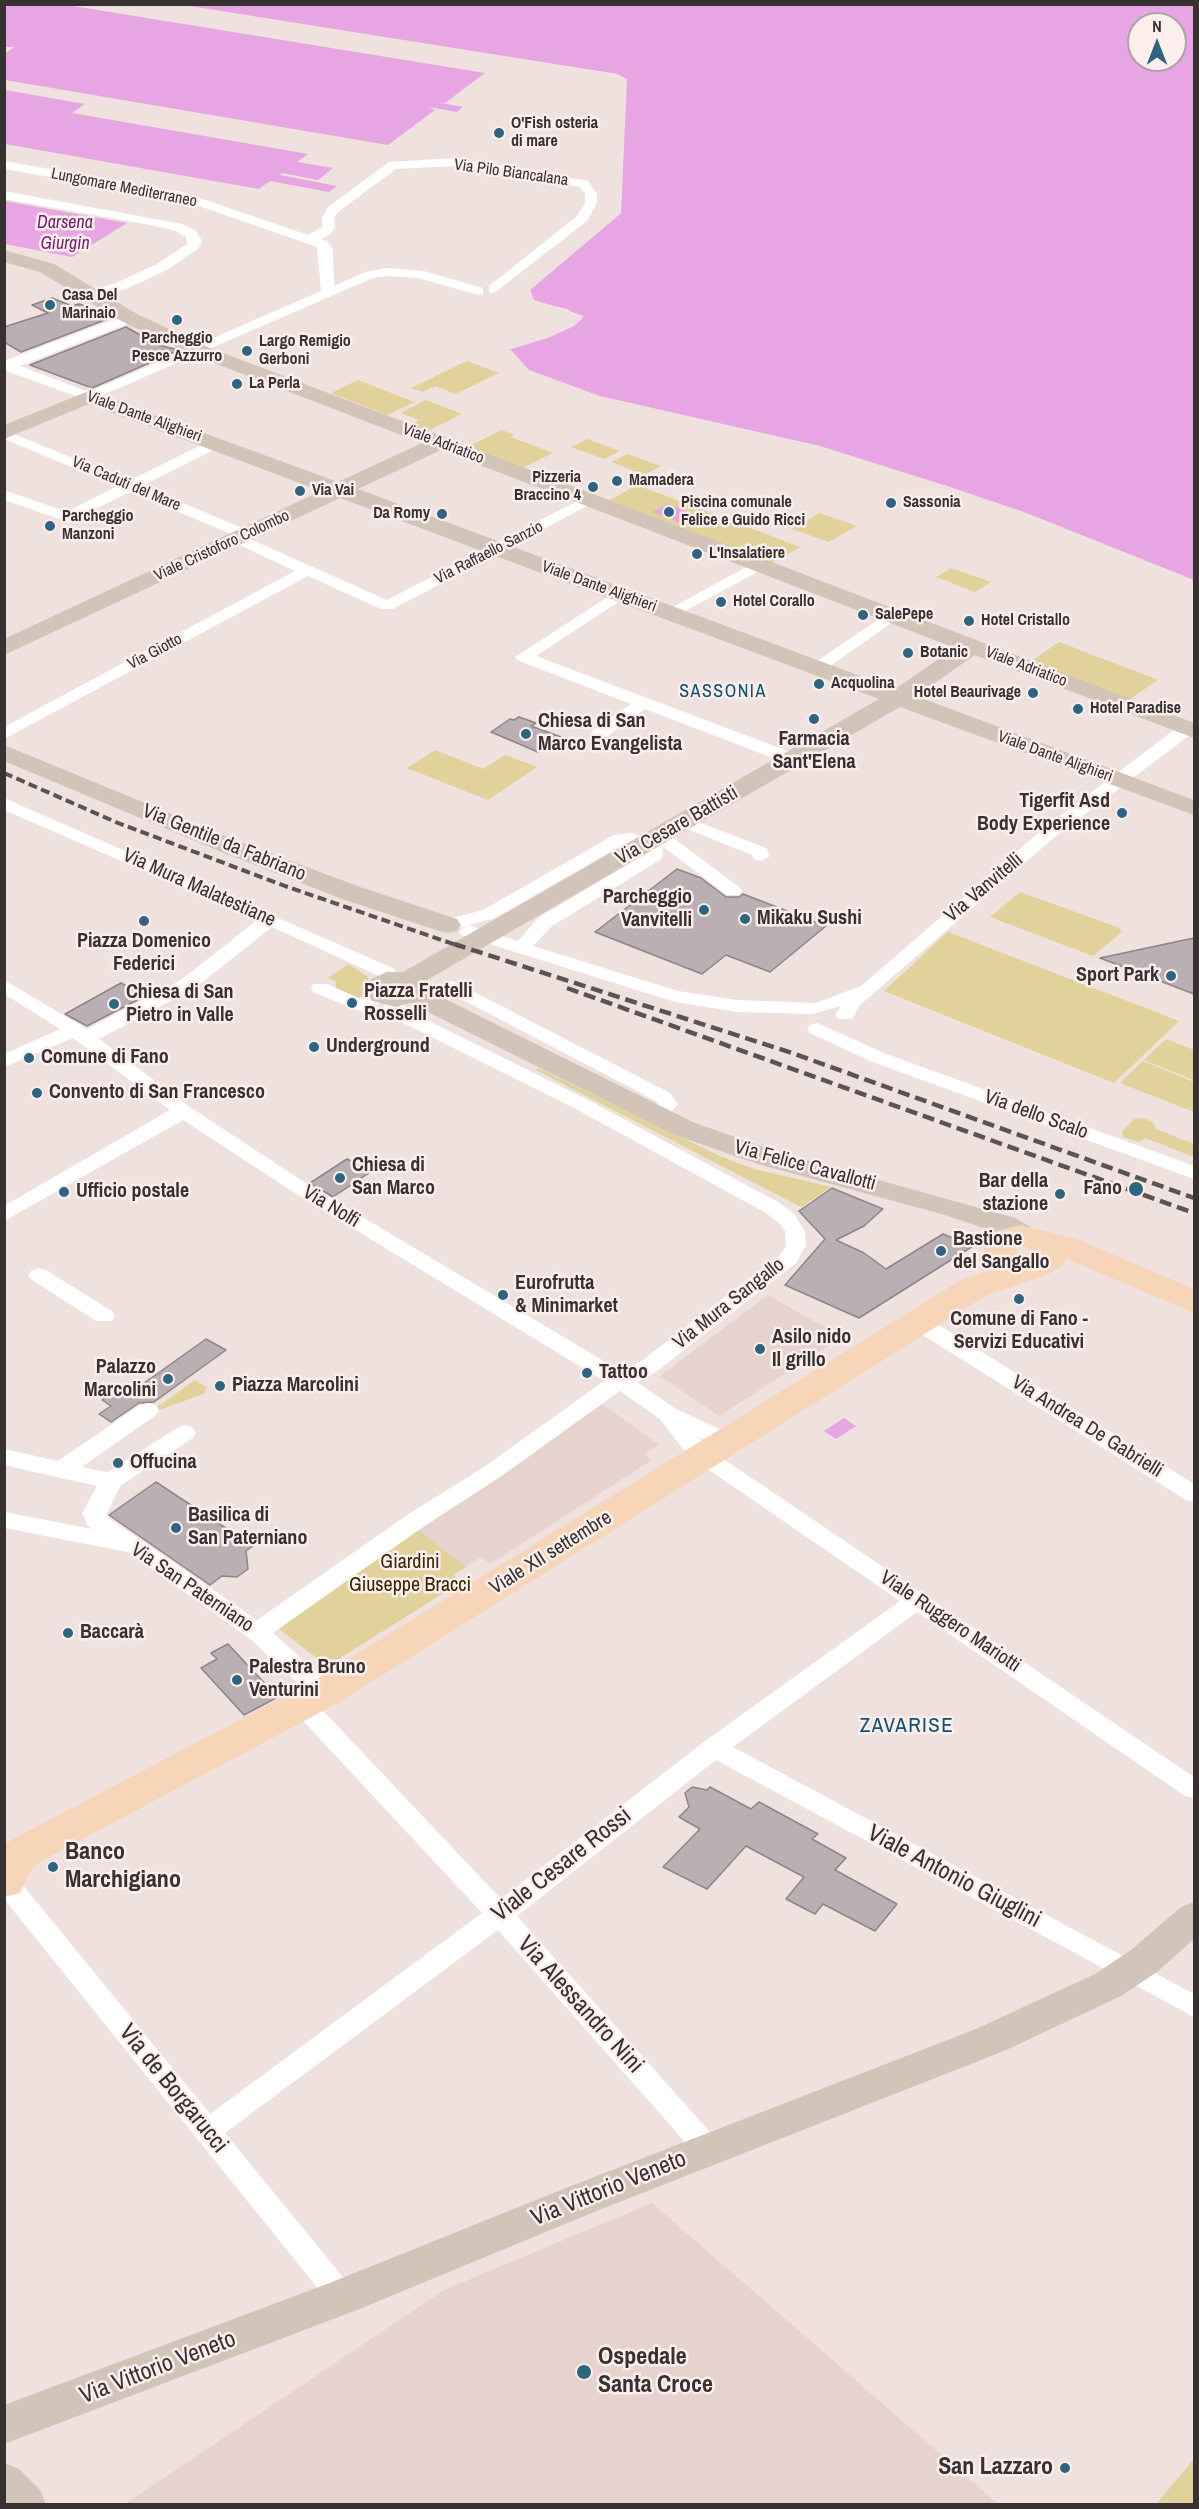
<!DOCTYPE html>
<html>
<head>
<meta charset="utf-8">
<style>
  body { margin:0 }
  #map { position:relative; width:1199px; height:2509px; overflow:hidden; background:#eee1de; font-family:"Archivo Narrow",sans-serif }
  canvas { display:block }
  .frame { position:absolute; inset:0; border:6px solid #373231; pointer-events:none }
  .north { position:absolute; left:1127px; top:12px; width:60px; height:60px; box-sizing:border-box; background:#fbeeec; border:2px solid #ada3a1; border-radius:50%; rotate:0deg; font-size:16px; font-weight:700; line-height:24px; text-align:center; color:#373231 }
  .north::after { content:''; display:block; margin:auto; width:21px; height:27px; background:#2f6480; clip-path:polygon(50% 0,100% 100%,50% 72%,0 100%) }
</style>
</head>
<body>
<div id="map">
<canvas width="1199" height="2509"></canvas>
<div class="frame"></div>
<div class="north">N</div>
</div>
<script>
const g = document.querySelector('canvas').getContext('2d');
g.lineJoin = 'round';
function fill(path, color) {
  g.fillStyle = color;
  g.fill(path, 'evenodd');
}
function toPath(rows) {
  const path = new Path2D();
  for (const r of rows) {
    path.moveTo(r[0], r[1]);
    for (let i = 2; i < r.length; i += 2) path.lineTo(r[i], r[i + 1]);
  }
  return path;
}
function stroke(path, color, width, dash) {
  g.strokeStyle = color;
  g.lineWidth = width;
  g.lineCap = dash ? 'butt' : 'round';
  g.setLineDash(dash || []);
  g.stroke(path);
}
function label(font, color, halo, rows, align = 'center') {
  g.font = font + ' "Archivo Narrow",sans-serif';
  g.lineWidth = 5;
  g.setLineDash([]);
  g.textBaseline = 'middle';
  g.strokeStyle = halo;
  g.fillStyle = color;
  for (const [text, x, y, turn = 0] of rows) {
    g.save();
    g.translate(x, y);
    g.rotate((+turn || 0) * Math.PI / 180);
    g.textAlign = isNaN(turn) ? turn : align;
    if (halo) g.strokeText(text, 0, 0);
    g.fillText(text, 0, 0);
    g.restore();
  }
}
fill(toPath([
  [768,1295,842,1337,719,1416,660,1376],
  [598,1401,659,1445,644,1454,652,1460,490,1564,481,1557,466,1567,418,1530,536,1452,533,1449],
  [652,2203,998,2504,125,2504,444,2290]
]), '#e7d3ce');
fill(toPath([
  [467,361,499,373,455,394,435,386,423,392,411,388],
  [358,380,414,402,387,415,331,393],
  [426,400,462,414,427,431,411,425,419,420,401,413],
  [501,430,514,434,511,437,553,453,520,469,466,448],
  [587,439,620,451,604,459,571,447],
  [628,454,661,466,644,475,611,462],
  [637,485,800,547,769,565,606,502],
  [820,513,857,526,829,542,792,529],
  [951,568,991,582,975,592,936,577],
  [1059,642,1158,680,1130,699,1030,662],
  [435,750,483,769,505,755,537,767,488,800,407,768],
  [1020,892,1120,928,1122,932,1093,956,990,917],
  [948,932,1179,1021,1114,1083,884,991],
  [348,964,367,976,371,984,367,992,359,998,336,988,336,981,328,978],
  [1166,1039,1194,1050,1194,1080,1144,1060],
  [1143,1061,1194,1082,1194,1112,1120,1083],
  [538,1068,722,1157,754,1169,831,1187,801,1207,536,1070],
  [1143,1118,1153,1122,1156,1129,1194,1144,1194,1157,1145,1138,1139,1142,1123,1137,1122,1132,1134,1119],
  [195,1380,208,1388,205,1389,206,1393,159,1410,156,1408],
  [418,1530,466,1567,454,1574,456,1585,334,1662,326,1665,275,1626],
  [1194,2459,1194,2504,1157,2503]
]), '#e1d19a');
fill(toPath([
  [5,4,67,5,485,73,445,103,435,102,463,107,457,112,429,107,435,110,388,145,5,80,5,53,15,47,5,47],
  [180,5,1194,5,1194,580,1024,512,947,486,820,446,600,396,529,370,510,349,547,338,574,326,584,316,534,300,530,290,621,213,626,79,617,74],
  [1139,24,1175,24,1175,60,1139,60],
  [5,90,85,104,72,113,308,154,297,162,333,168,318,180,282,173,280,175,337,186,329,192,270,181,259,189,5,144],
  [4,201,5,201,127,223,72,257,5,244],
  [668,504,706,519,692,527,653,512],
  [844,1418,856,1426,836,1439,824,1431]
]), '#e7a5e4');
fill(toPath([
  [177,4,617,74,627,79,621,213,530,290,534,301,567,309,583,318,574,326,547,338,508,350,509,346,546,335,579,317,533,303,527,289,618,211,624,81,180,7]
]), '#eee1de');
const building = toPath([
  [52,298,72,306,79,304,89,307,110,318,21,352,4,342,4,327,48,313,32,305,52,298],
  [126,327,158,345,179,350,92,388,30,365,126,327],
  [519,717,536,723,531,726,561,737,538,752,491,732,510,719,514,720,519,717],
  [677,869,701,878,726,897,739,897,743,894,826,926,770,972,726,955,702,974,595,932,677,869],
  [1194,938,1194,994,1100,958,1194,938],
  [121,983,145,996,87,1026,65,1014,121,983],
  [347,1159,372,1171,333,1197,310,1183,347,1159],
  [832,1188,883,1209,864,1226,836,1240,864,1253,886,1269,943,1234,973,1246,859,1318,785,1285,825,1239,799,1211,832,1188],
  [206,1339,226,1350,154,1402,139,1403,111,1422,99,1414,111,1406,102,1400,124,1385,133,1391,206,1339],
  [156,1482,253,1546,246,1551,248,1569,237,1577,222,1576,210,1585,109,1515,156,1482],
  [228,1644,253,1671,278,1697,244,1715,201,1668,217,1659,211,1653,228,1644],
  [692,1787,707,1790,710,1787,751,1809,759,1802,818,1834,812,1839,846,1858,835,1870,897,1904,875,1931,823,1904,815,1914,786,1899,804,1877,746,1846,707,1889,663,1867,700,1829,679,1817,689,1807,685,1793,692,1787]
]);
fill(building, '#baafb2');
stroke(building, '#8f8487', 1.5);
fill(toPath([
  [455,158,588,181,597,194,597,203,587,221,494,293,489,292,489,286,577,216,585,203,585,194,580,187,455,166,396,169,338,212,334,218,335,227,330,235,320,239,327,241,333,249,334,286,365,272,388,268,424,271,483,288,483,294,478,295,418,278,388,276,373,278,89,401,4,370,4,361,125,315,135,315,135,321,20,366,89,392,321,291,317,247,179,199,4,169,4,161,182,192,308,235,322,227,322,218,328,207,389,162,455,158],
  [4,191,182,224,196,231,202,241,198,249,167,270,126,289,90,299,85,298,85,292,116,283,157,264,187,244,186,237,173,230,150,225,4,199,4,191],
  [4,430,129,481,211,440,221,440,223,443,221,446,142,486,252,532,255,535,250,539,387,600,585,497,595,497,598,500,393,609,381,609,308,576,4,739,4,727,295,571,233,542,230,539,234,535,130,492,68,522,4,500,4,490,67,512,117,486,4,439,4,430],
  [759,560,765,562,767,565,765,568,676,616,664,616,662,613,759,560],
  [620,589,628,594,626,597,536,656,798,755,801,759,798,763,786,763,645,709,604,739,592,739,590,735,592,731,631,704,517,660,515,657,620,589],
  [891,611,899,616,897,619,823,671,811,671,809,668,811,665,891,611],
  [1188,723,1194,725,1194,732,1056,836,860,1005,852,1019,838,1019,835,1015,841,1006,812,1014,737,1012,675,1002,461,935,459,931,468,925,518,941,538,918,645,854,645,851,630,844,624,844,495,918,448,931,439,925,441,921,483,910,614,835,632,833,659,844,660,837,666,836,672,837,739,887,742,891,739,895,727,895,662,846,663,856,660,860,552,926,533,946,678,991,737,1000,816,1003,861,986,1044,828,1182,724,1188,723],
  [4,798,395,969,398,979,396,983,382,983,379,976,272,927,195,988,99,1039,190,1107,304,1182,622,1372,640,1362,781,1254,786,1245,785,1231,780,1224,766,1213,574,1108,397,1020,384,1007,386,1000,362,1012,313,992,311,988,313,984,327,984,361,999,382,989,391,995,403,995,406,999,404,1006,411,1012,588,1100,780,1203,794,1214,805,1231,806,1245,796,1263,656,1372,637,1382,676,1409,735,1436,738,1441,735,1446,727,1449,697,1436,725,1460,1194,1777,1194,1798,1185,1796,917,1612,733,1747,1194,1994,1194,2017,716,1760,517,1916,719,2142,723,2150,719,2158,709,2162,699,2158,498,1930,225,2133,352,2288,357,2297,352,2306,342,2310,332,2306,4,1899,4,1870,13,1873,210,2114,482,1913,293,1710,290,1704,293,1698,302,1695,311,1698,501,1899,705,1741,900,1601,709,1470,683,1449,660,1419,620,1391,500,1477,423,1527,273,1633,333,1687,336,1693,333,1699,324,1702,315,1699,249,1638,128,1552,4,1528,4,1512,93,1529,88,1526,82,1513,97,1486,4,1465,4,1449,58,1461,140,1405,148,1403,156,1405,159,1410,156,1415,82,1467,108,1472,177,1428,185,1425,193,1428,196,1433,193,1438,120,1486,106,1516,257,1620,407,1515,484,1467,604,1381,290,1190,183,1120,4,1221,4,1206,170,1110,73,1038,4,1067,4,1054,60,1029,4,994,4,980,87,1029,181,980,257,920,4,810,4,798],
  [693,820,766,848,770,856,761,861,755,860,752,855,687,829,684,825,687,821,693,820],
  [453,981,670,1093,678,1104,664,1121,650,1121,647,1117,658,1104,656,1101,446,991,444,987,446,983,453,981],
  [817,1023,884,1053,1194,1166,1194,1179,870,1061,810,1033,807,1029,810,1025,817,1023],
  [39,1268,46,1270,112,1311,115,1316,112,1321,96,1321,32,1280,28,1275,32,1270,39,1268],
  [918,1315,926,1317,1194,1484,1194,1502,1186,1500,910,1327,907,1322,910,1317,918,1315]
]), '#fff');
fill(toPath([
  [4,250,54,264,137,314,210,348,1194,723,1194,738,975,655,916,696,1194,800,1194,815,900,707,427,980,431,985,429,991,695,1123,778,1152,1015,1218,1032,1228,1036,1235,1032,1242,1021,1244,1010,1242,995,1232,945,1215,758,1164,675,1135,410,1003,396,1007,372,1001,368,995,366,986,370,980,386,972,403,972,879,699,340,498,4,655,4,639,321,491,89,404,4,439,4,425,89,391,338,482,422,443,196,356,123,322,40,272,4,262,4,250],
  [441,450,955,648,895,689,358,489,441,450],
  [399,987,403,988,394,990,394,989,399,987],
  [4,745,235,840,360,887,457,919,461,925,457,931,448,933,439,931,342,899,217,850,4,761,4,745],
  [1194,1902,1194,1939,1157,1972,1121,1996,1004,2051,594,2212,357,2310,4,2444,4,2405,327,2284,566,2188,976,2029,1095,1974,1131,1950,1181,1907,1194,1902],
  [4,2463,19,2469,40,2490,46,2504,4,2504,4,2463]
]), '#d2c4b8');
fill(toPath([
  [1021,1225,1079,1240,1194,1289,1194,1313,1067,1259,1062,1266,1046,1275,985,1296,338,1703,41,1861,32,1868,20,1893,4,1897,4,1845,13,1839,310,1683,961,1280,994,1269,984,1254,984,1245,996,1231,1021,1225],
  [1021,1245,1034,1250,1035,1253,1028,1258,1018,1255,1016,1248,1021,1245]
]), '#f7d5b8');
stroke(toPath([
  [4,773,118,823,285,886,459,946]
]), '#5a5352', 4, [9, 4.5]);
stroke(toPath([
  [454,944,792,1053,1194,1198],
  [567,988,1194,1213]
]), '#5a5352', 4.5, [12, 6]);
for (const [x, y, r, color] of [
  [499,133,6,"#2f6480"],
  [50,305,6,"#2f6480"],
  [177,320,6,"#2f6480"],
  [247,351,6,"#2f6480"],
  [237,384,6,"#2f6480"],
  [617,481,6,"#2f6480"],
  [593,487,6,"#2f6480"],
  [300,491,6,"#2f6480"],
  [891,503,6,"#2f6480"],
  [669,512,6,"#2f6480"],
  [442,514,6,"#2f6480"],
  [50,526,6,"#2f6480"],
  [697,554,6,"#2f6480"],
  [721,602,6,"#2f6480"],
  [863,615,6,"#2f6480"],
  [969,621,6,"#2f6480"],
  [908,653,6,"#2f6480"],
  [819,684,6,"#2f6480"],
  [1033,693,6,"#2f6480"],
  [1078,709,6,"#2f6480"],
  [814,719,6,"#2f6480"],
  [526,734,6,"#2f6480"],
  [1122,813,6,"#2f6480"],
  [704,910,6,"#2f6480"],
  [745,919,6,"#2f6480"],
  [144,921,6,"#2f6480"],
  [1171,976,6,"#2f6480"],
  [352,1003,6,"#2f6480"],
  [114,1004,6,"#2f6480"],
  [314,1047,6,"#2f6480"],
  [29,1058,6,"#2f6480"],
  [37,1093,6,"#2f6480"],
  [340,1178,6,"#2f6480"],
  [1136,1189,8,"#2f6480"],
  [64,1192,6,"#2f6480"],
  [1060,1194,6,"#2f6480"],
  [941,1251,6,"#2f6480"],
  [503,1295,6,"#2f6480"],
  [1019,1299,6,"#2f6480"],
  [760,1349,6,"#2f6480"],
  [587,1373,6,"#2f6480"],
  [168,1379,6,"#2f6480"],
  [220,1386,6,"#2f6480"],
  [118,1463,6,"#2f6480"],
  [176,1528,6,"#2f6480"],
  [68,1633,6,"#2f6480"],
  [237,1680,6,"#2f6480"],
  [53,1867,6,"#2f6480"],
  [584,2372,8,"#2f6480"],
  [1065,2468,6,"#2f6480"]
]) {
  const dot = new Path2D();
  dot.arc(x, y, r, 0, 2 * Math.PI);
  g.fillStyle = color;
  g.fill(dot);
  stroke(dot, '#fbeeec', 2);
}
label('bold 16px', '#373231', '#fbeeec', [
  ["O'Fish osteria",511,124],
  ["di mare",511,142],
  ["Casa Del",62,296],
  ["Marinaio",62,314],
  ["Parcheggio",177,339,"center"],
  ["Pesce Azzurro",177,357,"center"],
  ["Largo Remigio",259,342],
  ["Gerboni",259,360],
  ["La Perla",249,384],
  ["Pizzeria",581,478,"right"],
  ["Braccino 4",581,496,"right"],
  ["Mamadera",629,481],
  ["Via Vai",312,491],
  ["Piscina comunale",681,503],
  ["Felice e Guido Ricci",681,521],
  ["Sassonia",903,503],
  ["Da Romy",430,514,"right"],
  ["Parcheggio",62,517],
  ["Manzoni",62,535],
  ["L'Insalatiere",709,554],
  ["Hotel Corallo",733,602],
  ["SalePepe",875,615],
  ["Hotel Cristallo",981,621],
  ["Botanic",920,653],
  ["Acquolina",831,684],
  ["Hotel Beaurivage",1021,693,"right"],
  ["Hotel Paradise",1090,709]
], 'left');
label('16px', '#373231', '#fbeeec', [
  ["Via Pilo Biancalana",511,173,8],
  ["Lungomare Mediterraneo",124,188,11],
  ["Viale Dante Alighieri",144,417,20],
  ["Viale Adriatico",443,444,21],
  ["Via Caduti del Mare",126,484,23],
  ["Viale Cristoforo Colombo",222,546,-25],
  ["Via Raffaello Sanzio",489,553,-27],
  ["Viale Dante Alighieri",599,587,20],
  ["Via Giotto",155,652,-28],
  ["Viale Adriatico",1026,667,21],
  ["Viale Dante Alighieri",1055,757,20]
]);
label('italic 18px', '#6e226e', '#fbeeec', [
  ["Darsena",65,223],
  ["Giurgin",65,244]
]);
g.letterSpacing = '1.5px';
label('18px', '#0e5270', '#fbeeec', [
  ["SASSONIA",723,692]
]);
g.letterSpacing = '0px';
label('bold 20px', '#373231', '#fbeeec', [
  ["Chiesa di San",538,722],
  ["Marco Evangelista",538,745],
  ["Farmacia",814,740,"center"],
  ["Sant'Elena",814,763,"center"],
  ["Tigerfit Asd",1110,802,"right"],
  ["Body Experience",1110,825,"right"],
  ["Parcheggio",692,898,"right"],
  ["Vanvitelli",692,921,"right"],
  ["Mikaku Sushi",757,919],
  ["Piazza Domenico",144,942,"center"],
  ["Federici",144,965,"center"],
  ["Sport Park",1159,976,"right"],
  ["Piazza Fratelli",364,992],
  ["Rosselli",364,1015],
  ["Chiesa di San",126,993],
  ["Pietro in Valle",126,1016],
  ["Underground",326,1047],
  ["Comune di Fano",41,1058],
  ["Convento di San Francesco",49,1093],
  ["Chiesa di",352,1166],
  ["San Marco",352,1189],
  ["Bar della",1048,1182,"right"],
  ["stazione",1048,1205,"right"],
  ["Fano",1122,1189,"right"],
  ["Ufficio postale",76,1192],
  ["Bastione",953,1240],
  ["del Sangallo",953,1263],
  ["Eurofrutta",515,1284],
  ["& Minimarket",515,1307],
  ["Comune di Fano -",1019,1320,"center"],
  ["Servizi Educativi",1019,1343,"center"],
  ["Asilo nido",772,1338],
  ["Il grillo",772,1361],
  ["Palazzo",156,1368,"right"],
  ["Marcolini",156,1391,"right"],
  ["Tattoo",599,1373],
  ["Piazza Marcolini",232,1386],
  ["Offucina",130,1463],
  ["Basilica di",188,1516],
  ["San Paterniano",188,1539],
  ["Baccarà",80,1633],
  ["Palestra Bruno",249,1668],
  ["Venturini",249,1691]
], 'left');
label('20px', '#373231', '#fbeeec', [
  ["Via Cesare Battisti",677,826,-30],
  ["Via Gentile da Fabriano",224,843,22],
  ["Via Mura Malatestiane",199,888,24],
  ["Via Vanvitelli",984,888,-40],
  ["Via dello Scalo",1036,1115,20],
  ["Via Felice Cavallotti",805,1166,15],
  ["Via Nolfi",331,1207,31],
  ["Via Mura Sangallo",729,1304,-38],
  ["Via Andrea De Gabrielli",1087,1427,32],
  ["Viale XII settembre",551,1553,-32],
  ["Via San Paterniano",192,1588,34],
  ["Viale Ruggero Mariotti",950,1622,34]
]);
label('20px', '#332800', '#fbeeec', [
  ["Giardini",410,1563],
  ["Giuseppe Bracci",410,1586]
]);
g.letterSpacing = '1.5px';
label('21px', '#0e5270', '#fbeeec', [
  ["ZAVARISE",907,1726]
]);
g.letterSpacing = '0px';
label('bold 24px', '#373231', '#fbeeec', [
  ["Banco",65,1853],
  ["Marchigiano",65,1881],
  ["Ospedale",598,2358],
  ["Santa Croce",598,2386],
  ["San Lazzaro",1053,2468,"right"]
], 'left');
label('24px', '#373231', '#fbeeec', [
  ["Viale Cesare Rossi",562,1865,-38],
  ["Viale Antonio Giuglini",954,1877,28],
  ["Via Alessandro Nini",580,2005,48],
  ["Via de Borgarucci",173,2089,51],
  ["Via Vittorio Veneto",609,2189,-22],
  ["Via Vittorio Veneto",158,2368,-21]
]);
</script>
</body>
</html>
